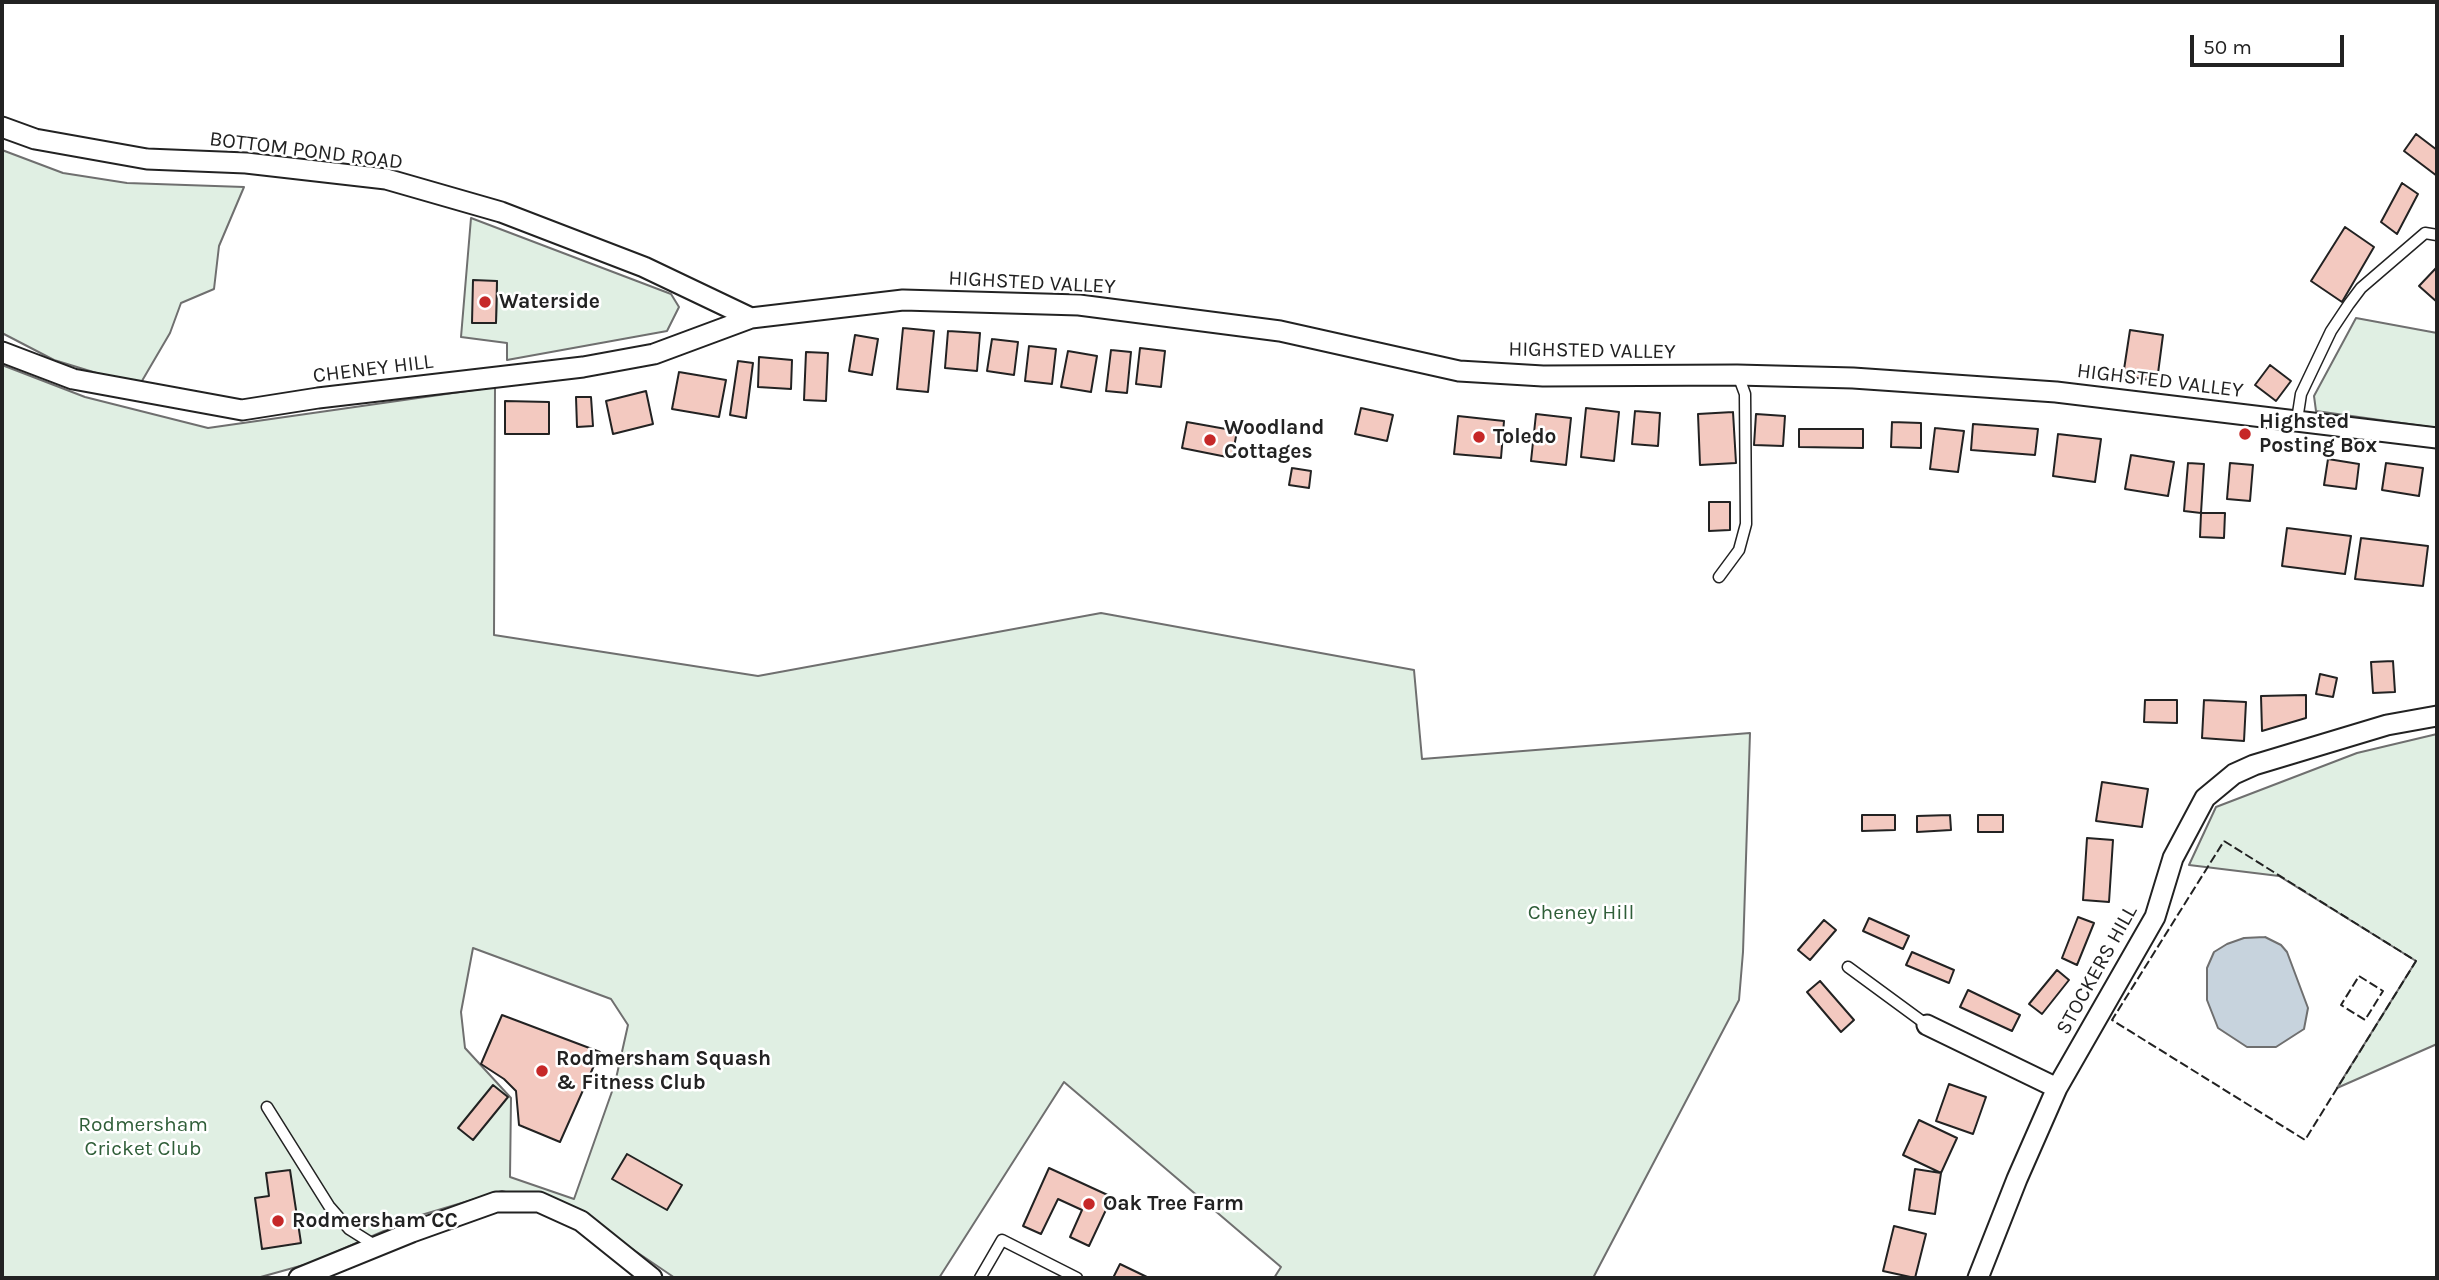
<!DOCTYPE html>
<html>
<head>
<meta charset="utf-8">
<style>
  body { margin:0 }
  #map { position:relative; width:2439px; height:1280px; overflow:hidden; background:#fff; font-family:Karla,sans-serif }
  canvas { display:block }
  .frame { position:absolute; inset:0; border:4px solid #222; pointer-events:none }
  .scale { position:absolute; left:2190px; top:35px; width:154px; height:32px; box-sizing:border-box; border:4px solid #222; border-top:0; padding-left:9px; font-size:21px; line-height:24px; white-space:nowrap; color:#222; -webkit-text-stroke:5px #fff; paint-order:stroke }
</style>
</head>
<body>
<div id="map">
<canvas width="2439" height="1280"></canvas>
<div class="frame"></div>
<div class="scale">50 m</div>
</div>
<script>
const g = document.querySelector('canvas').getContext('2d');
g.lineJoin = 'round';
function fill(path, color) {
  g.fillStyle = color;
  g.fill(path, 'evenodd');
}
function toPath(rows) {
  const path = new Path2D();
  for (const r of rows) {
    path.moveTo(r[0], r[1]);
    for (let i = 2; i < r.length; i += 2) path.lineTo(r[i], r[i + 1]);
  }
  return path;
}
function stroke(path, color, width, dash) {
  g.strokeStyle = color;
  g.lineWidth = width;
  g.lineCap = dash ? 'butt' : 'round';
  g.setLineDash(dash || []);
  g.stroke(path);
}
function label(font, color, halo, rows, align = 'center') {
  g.font = font + ' Karla,sans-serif';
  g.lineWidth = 5;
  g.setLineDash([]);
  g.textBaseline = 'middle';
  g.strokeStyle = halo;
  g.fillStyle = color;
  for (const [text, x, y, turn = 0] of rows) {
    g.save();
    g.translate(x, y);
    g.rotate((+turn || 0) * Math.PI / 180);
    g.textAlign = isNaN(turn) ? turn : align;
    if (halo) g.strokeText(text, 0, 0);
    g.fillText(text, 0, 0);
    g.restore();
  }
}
const green = toPath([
  [2,150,63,173,127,183,244,187,219,246,214,289,181,303,170,333,139,386,54,360,2,333,2,150],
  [471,218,671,294,679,307,667,331,507,360,507,343,461,337,471,218],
  [473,281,497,281,496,323,473,323,473,281],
  [2356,318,2437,333,2437,428,2316,411,2314,396,2356,318],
  [2,365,85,397,208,428,495,387,494,635,758,676,1101,613,1414,670,1422,759,1750,733,1743,952,1739,1000,1593,1278,1274,1278,1281,1267,1064,1082,939,1278,675,1278,576,1211,502,1191,418,1216,311,1263,257,1278,2,1278,2,365],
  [473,948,611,999,628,1025,615,1083,574,1199,510,1177,511,1098,465,1048,461,1012,473,948],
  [2437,734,2437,1044,2337,1088,2416,961,2279,876,2189,865,2216,807,2357,753,2437,734]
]);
fill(green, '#e0efe3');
stroke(green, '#6f6f6f', 2);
const water = toPath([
  [2265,937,2281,945,2287,952,2308,1008,2304,1029,2276,1047,2247,1047,2218,1028,2207,1000,2207,968,2214,952,2227,944,2244,938,2265,937]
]);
fill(water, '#c7d3dd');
stroke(water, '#6f6f6f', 2);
const building = toPath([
  [2416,134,2437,150,2437,176,2404,151,2416,134],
  [2402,183,2418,194,2397,234,2381,222,2402,183],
  [2345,227,2374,247,2342,302,2311,281,2345,227],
  [2437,267,2437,302,2419,286,2437,267],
  [473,280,497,281,496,323,472,323,473,280],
  [903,328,934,331,928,392,897,389,903,328],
  [2130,330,2163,335,2157,381,2123,376,2130,330],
  [948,331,980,333,977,371,945,368,948,331],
  [855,335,878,339,872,375,849,371,855,335],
  [992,339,1018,342,1014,375,987,371,992,339],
  [1029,346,1056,349,1052,384,1025,381,1029,346],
  [1140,348,1165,351,1161,387,1136,384,1140,348],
  [1111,350,1131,352,1127,393,1106,391,1111,350],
  [1068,351,1097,356,1091,392,1061,387,1068,351],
  [806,352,828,353,826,401,804,400,806,352],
  [759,357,792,360,791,389,758,387,759,357],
  [738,361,753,363,746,418,730,415,738,361],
  [2270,365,2291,381,2276,401,2255,385,2270,365],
  [679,372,726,380,719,417,672,409,679,372],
  [646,391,653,424,613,434,606,401,646,391],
  [576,397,591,397,593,426,577,427,576,397],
  [505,401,549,402,549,434,505,434,505,401],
  [1361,408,1393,415,1387,441,1355,434,1361,408],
  [1586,408,1619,412,1614,461,1581,457,1586,408],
  [1635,411,1660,413,1658,446,1632,444,1635,411],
  [1733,412,1736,463,1700,465,1698,414,1733,412],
  [1536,414,1571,418,1566,465,1531,461,1536,414],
  [1756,414,1785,416,1783,446,1754,445,1756,414],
  [1458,416,1504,421,1501,458,1454,454,1458,416],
  [1187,422,1237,431,1232,458,1182,448,1187,422],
  [1892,422,1921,423,1921,448,1891,447,1892,422],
  [1973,424,2038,429,2035,455,1971,450,1973,424],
  [1935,428,1964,431,1958,472,1930,469,1935,428],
  [1799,429,1863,429,1863,448,1799,447,1799,429],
  [2058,434,2101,439,2095,482,2053,476,2058,434],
  [2131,455,2174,462,2168,496,2125,489,2131,455],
  [2328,459,2359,464,2356,489,2324,485,2328,459],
  [2188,463,2204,464,2201,513,2184,511,2188,463],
  [2230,463,2253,465,2250,501,2227,499,2230,463],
  [2386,463,2423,468,2419,496,2382,490,2386,463],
  [1292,468,1311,471,1309,488,1289,485,1292,468],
  [1709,502,1730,502,1730,530,1709,531,1709,502],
  [2201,513,2225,513,2224,538,2200,537,2201,513],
  [2287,528,2351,536,2345,574,2282,566,2287,528],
  [2361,538,2428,546,2423,586,2355,579,2361,538],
  [2393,661,2395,692,2373,693,2371,662,2393,661],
  [2320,674,2337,678,2333,697,2316,694,2320,674],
  [2306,695,2306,718,2262,731,2261,696,2306,695],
  [2145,700,2177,700,2177,723,2144,722,2145,700],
  [2204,700,2246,702,2244,741,2202,738,2204,700],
  [2102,782,2148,789,2142,827,2096,821,2102,782],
  [1862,815,1895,815,1895,830,1862,831,1862,815],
  [1950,815,1951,830,1917,832,1917,816,1950,815],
  [1978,815,2003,815,2003,832,1978,832,1978,815],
  [2087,838,2113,840,2109,902,2083,900,2087,838],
  [2078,917,2094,923,2077,965,2062,958,2078,917],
  [1869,918,1909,936,1903,949,1863,931,1869,918],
  [1824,920,1836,930,1810,960,1798,950,1824,920],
  [1912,952,1954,970,1949,983,1906,965,1912,952],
  [2057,970,2069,980,2042,1014,2029,1004,2057,970],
  [1820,981,1854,1020,1841,1032,1807,992,1820,981],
  [1968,990,2020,1015,2012,1031,1960,1007,1968,990],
  [502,1015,600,1052,560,1142,519,1125,516,1091,504,1079,481,1064,502,1015],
  [1949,1084,1986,1097,1973,1134,1936,1121,1949,1084],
  [493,1085,508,1097,473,1140,458,1128,493,1085],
  [1919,1120,1957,1138,1941,1173,1903,1155,1919,1120],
  [627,1154,682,1185,667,1210,612,1179,627,1154],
  [1049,1168,1112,1197,1089,1246,1070,1237,1082,1210,1058,1199,1041,1234,1023,1226,1049,1168],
  [1915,1169,1941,1173,1935,1214,1909,1210,1915,1169],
  [290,1170,301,1243,262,1249,255,1198,269,1196,266,1173,290,1170],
  [1894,1226,1926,1234,1915,1278,1883,1271,1894,1226],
  [1120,1264,1149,1278,1113,1278,1120,1264]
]);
fill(building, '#f3c9c0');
stroke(building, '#222', 2);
const service = toPath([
  [2297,420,2301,394,2331,331,2349,304,2361,288,2425,233,2437,235],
  [1719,577,1739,550,1746,524,1745,394,1738,375],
  [1848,967,1927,1025],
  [267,1107,329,1206,349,1229,376,1246],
  [980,1278,1002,1240,1077,1278]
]);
const minor = toPath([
  [2,127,35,139,147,159,246,163,386,179,501,212,644,267,751,318],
  [2,352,73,379,242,410,318,398,583,367,654,354,751,318,903,300,1079,305,1280,331,1459,371,1543,376,1737,375,1853,378,2056,392,2437,438],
  [1927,1025,2057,1088],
  [299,1278,412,1232,496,1202,539,1202,581,1221,652,1278],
  [1978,1278,2017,1179,2057,1088,2155,917,2173,858,2205,798,2234,774,2254,765,2387,725,2437,716]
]);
stroke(service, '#222', 13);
stroke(minor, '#222', 23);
stroke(service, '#fff', 10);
stroke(minor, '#fff', 19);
stroke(toPath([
  [2224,841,2416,961,2305,1140,2112,1020,2224,841],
  [2359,976,2383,991,2365,1020,2341,1005,2359,976]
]), '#222', 2, [9, 3.5]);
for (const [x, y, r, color] of [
  [485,302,7,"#c62828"],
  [2245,434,7,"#c62828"],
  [1479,437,7,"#c62828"],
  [1210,440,7,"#c62828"],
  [542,1071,7,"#c62828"],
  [1089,1204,7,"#c62828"],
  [278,1221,7,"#c62828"]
]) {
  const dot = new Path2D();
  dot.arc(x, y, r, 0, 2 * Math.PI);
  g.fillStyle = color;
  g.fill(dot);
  stroke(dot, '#fff', 2.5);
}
label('21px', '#222', '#fff', [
  ["BOTTOM POND ROAD",306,151,7],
  ["HIGHSTED VALLEY",1032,283,3],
  ["HIGHSTED VALLEY",1592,351,1],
  ["CHENEY HILL",373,369,-7],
  ["HIGHSTED VALLEY",2160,381,7],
  ["STOCKERS HILL",2097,970,-61]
]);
label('bold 21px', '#222', '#fff', [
  ["Waterside",499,302],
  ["Highsted",2259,422],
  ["Posting Box",2259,446],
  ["Woodland",1224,428],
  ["Cottages",1224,452],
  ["Toledo",1493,437],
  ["Rodmersham Squash",556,1059],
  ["& Fitness Club",556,1083],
  ["Oak Tree Farm",1103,1204],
  ["Rodmersham CC",292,1221]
], 'left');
label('21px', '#2f5e38', '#fff', [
  ["Cheney Hill",1581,913],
  ["Rodmersham",143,1125],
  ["Cricket Club",143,1149]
]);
</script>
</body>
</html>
